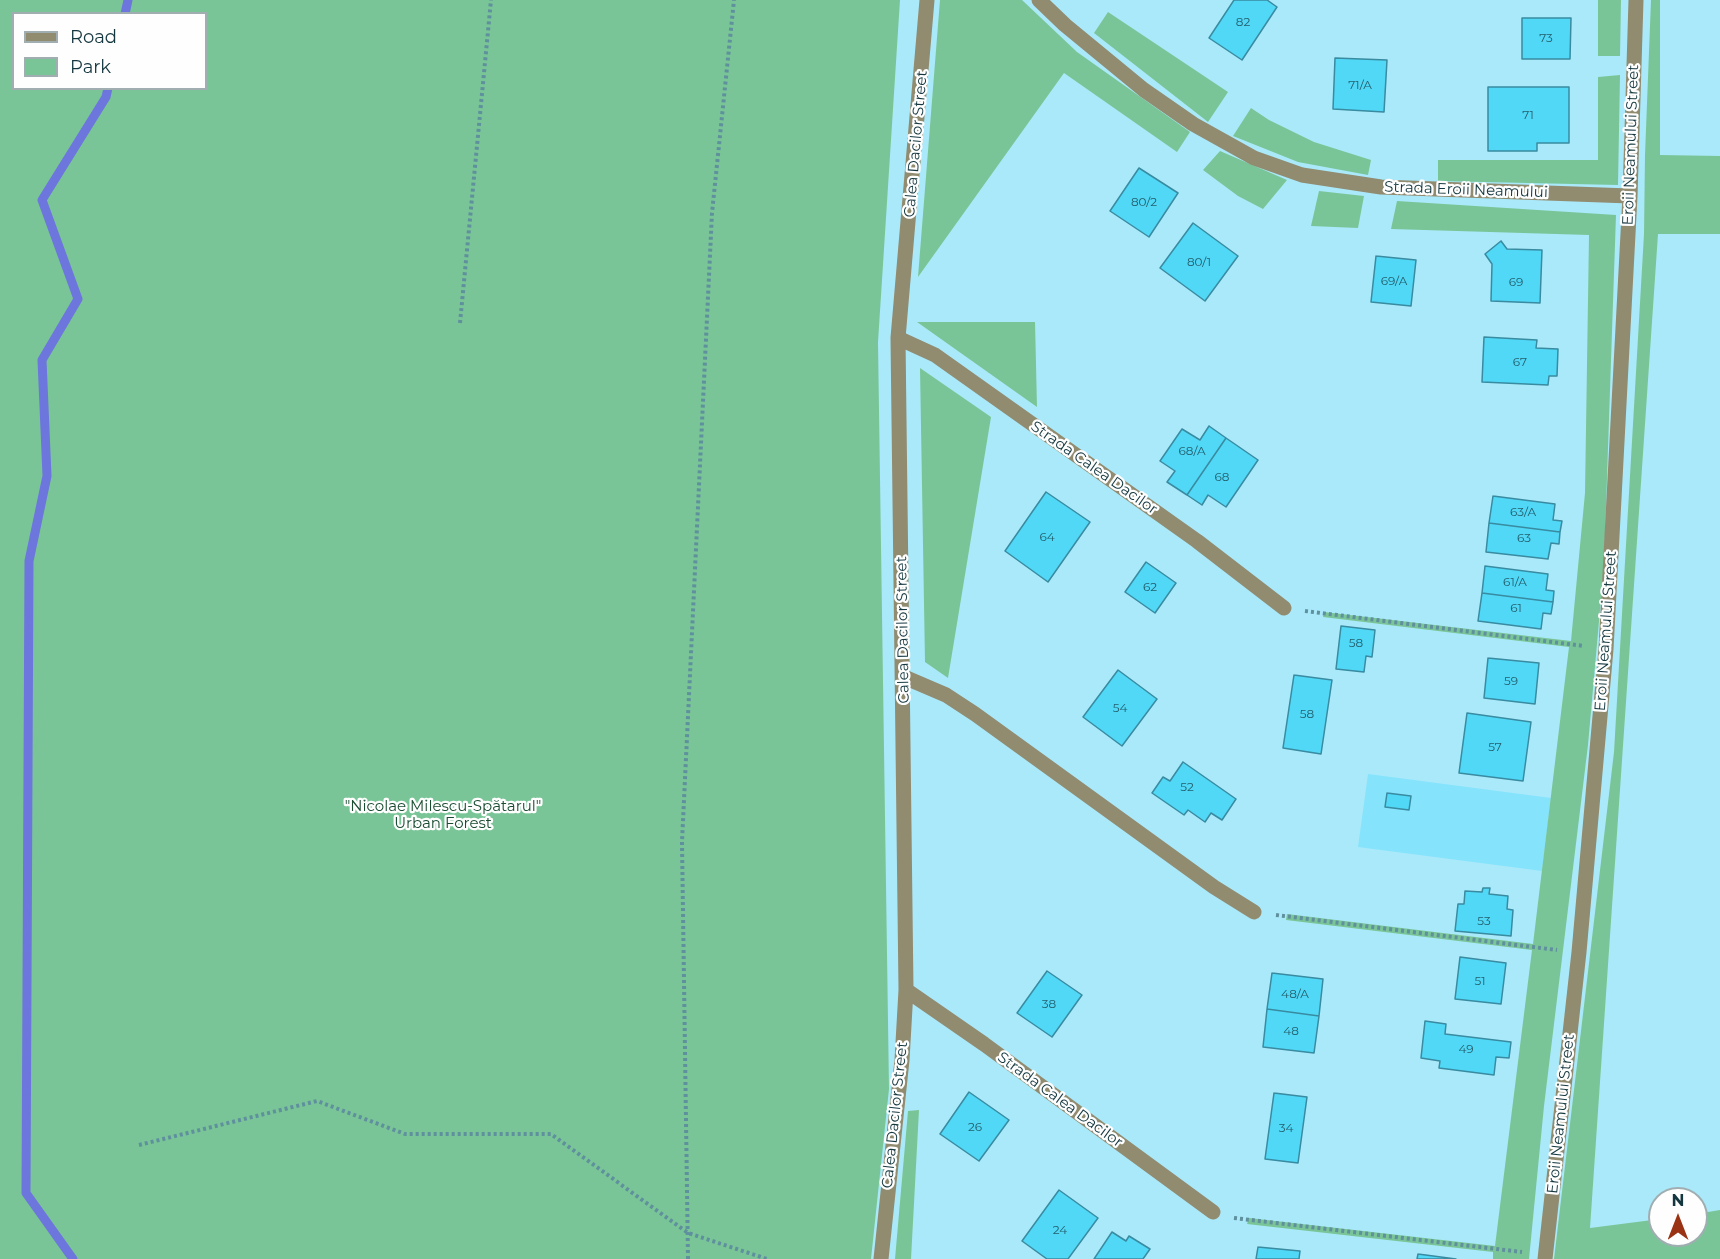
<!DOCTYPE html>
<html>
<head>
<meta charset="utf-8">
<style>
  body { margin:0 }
  #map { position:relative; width:1720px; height:1259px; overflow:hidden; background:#aae9fa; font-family:Montserrat,sans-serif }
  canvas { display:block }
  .legend { position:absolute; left:12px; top:12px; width:195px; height:78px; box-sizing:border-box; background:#fefefe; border:2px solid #a0aeb2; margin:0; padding:8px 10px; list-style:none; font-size:18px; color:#14373f }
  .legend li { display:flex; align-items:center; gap:12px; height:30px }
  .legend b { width:30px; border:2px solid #a0aeb2 }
  .north { position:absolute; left:1648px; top:1187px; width:60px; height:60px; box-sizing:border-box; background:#fefefe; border:2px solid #a0aeb2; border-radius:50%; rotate:0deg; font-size:16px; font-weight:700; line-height:24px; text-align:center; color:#14373f }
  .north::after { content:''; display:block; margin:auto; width:21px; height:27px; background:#9a3313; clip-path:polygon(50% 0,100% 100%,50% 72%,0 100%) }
</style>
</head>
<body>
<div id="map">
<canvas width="1720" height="1259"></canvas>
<ul class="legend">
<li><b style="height:8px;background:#918b70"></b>Road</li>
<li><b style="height:16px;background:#7ac597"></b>Park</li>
</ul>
<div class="north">N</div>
</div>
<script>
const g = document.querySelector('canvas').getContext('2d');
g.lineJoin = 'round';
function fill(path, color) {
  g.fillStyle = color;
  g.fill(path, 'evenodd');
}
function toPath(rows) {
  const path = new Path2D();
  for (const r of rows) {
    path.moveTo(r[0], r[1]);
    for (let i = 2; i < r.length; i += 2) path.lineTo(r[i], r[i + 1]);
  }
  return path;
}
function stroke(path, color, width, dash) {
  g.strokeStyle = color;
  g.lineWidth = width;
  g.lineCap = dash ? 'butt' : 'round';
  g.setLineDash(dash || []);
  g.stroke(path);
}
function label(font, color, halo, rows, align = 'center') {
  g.font = font + ' Montserrat,sans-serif';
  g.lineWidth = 4.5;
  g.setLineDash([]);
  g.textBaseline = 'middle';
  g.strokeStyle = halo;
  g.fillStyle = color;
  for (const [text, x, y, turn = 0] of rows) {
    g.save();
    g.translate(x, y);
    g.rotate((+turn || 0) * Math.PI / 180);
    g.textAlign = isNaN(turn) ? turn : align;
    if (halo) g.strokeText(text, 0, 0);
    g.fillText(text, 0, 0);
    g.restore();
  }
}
fill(toPath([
  [1368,774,1551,798,1542,871,1358,847]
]), '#86e3fc');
fill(toPath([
  [0,0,900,0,878,342,889,1089,871,1259,0,1259],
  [14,14,206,14,206,88,14,88],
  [940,0,1022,0,1077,52,1190,132,1177,152,1064,73,918,277],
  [1598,0,1621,0,1620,56,1598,56],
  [1651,0,1660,0,1660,155,1720,156,1720,234,1658,234,1590,1228,1660,1219,1660,1235,1696,1235,1696,1214,1720,1210,1720,1259,1554,1259,1614,752,1644,234,1645,155],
  [1108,12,1228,92,1208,122,1094,33],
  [1620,75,1618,185,1438,181,1438,160,1598,160,1598,77],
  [1251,108,1269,120,1314,142,1371,160,1368,175,1298,162,1233,136],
  [1220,151,1287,180,1263,209,1238,196,1203,170],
  [1319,191,1364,196,1358,228,1311,226],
  [1397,201,1616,215,1604,565,1588,745,1544,1106,1529,1259,1493,1259,1493,1252,1247,1224,1249,1218,1495,1246,1532,950,1286,920,1287,914,1533,944,1569,647,1323,617,1324,612,1571,641,1585,493,1589,235,1391,229],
  [917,322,1035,322,1037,407],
  [920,368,991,417,948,678,925,662],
  [919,1110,911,1259,895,1259,908,1111]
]), '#7ac597');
stroke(toPath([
  [125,14,128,0],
  [73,1259,26,1193,29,561,47,476,42,360,78,299,42,200,106,97,108,88]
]), '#6c76dc', 9);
const building = toPath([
  [1234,0,1267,0,1277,7,1242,60,1209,38,1234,0],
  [1522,18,1571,18,1570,59,1522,59,1522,18],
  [1335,58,1387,60,1384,112,1333,109,1335,58],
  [1488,87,1569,87,1569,143,1537,143,1537,151,1488,151,1488,87],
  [1139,168,1178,193,1149,237,1110,211,1139,168],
  [1193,223,1238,256,1205,301,1160,268,1193,223],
  [1501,241,1507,249,1542,250,1540,303,1491,301,1492,264,1485,254,1501,241],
  [1376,256,1416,260,1411,306,1371,302,1376,256],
  [1484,337,1537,340,1536,348,1558,349,1557,376,1549,376,1548,385,1482,382,1484,337],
  [1209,426,1226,438,1187,495,1167,482,1175,471,1160,461,1182,429,1200,440,1209,426],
  [1226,438,1258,460,1226,507,1208,495,1202,505,1187,495,1226,438],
  [1046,492,1090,522,1048,582,1005,551,1046,492],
  [1493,496,1555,504,1553,520,1562,521,1560,532,1489,523,1493,496],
  [1489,523,1560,532,1559,544,1551,543,1548,559,1486,552,1489,523],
  [1146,562,1176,583,1155,613,1125,592,1146,562],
  [1485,566,1548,574,1546,590,1554,591,1553,602,1482,593,1485,566],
  [1482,593,1553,602,1551,614,1543,613,1541,629,1478,621,1482,593],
  [1341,626,1375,630,1372,657,1366,656,1364,672,1336,669,1341,626],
  [1488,658,1539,663,1535,704,1484,698,1488,658],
  [1118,670,1157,699,1122,746,1083,717,1118,670],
  [1294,675,1332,680,1321,754,1283,748,1294,675],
  [1467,713,1531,722,1523,781,1459,773,1467,713],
  [1183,762,1236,799,1222,820,1211,813,1205,822,1188,810,1184,815,1152,793,1163,777,1170,781,1183,762],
  [1387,793,1411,796,1409,810,1385,807,1387,793],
  [1483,888,1490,888,1489,894,1508,896,1507,909,1513,910,1511,936,1455,931,1458,904,1464,904,1465,891,1482,892,1483,888],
  [1460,957,1506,963,1501,1004,1455,999,1460,957],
  [1047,971,1082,995,1052,1037,1017,1013,1047,971],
  [1272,973,1323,979,1319,1016,1267,1009,1272,973],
  [1267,1009,1319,1016,1314,1053,1263,1047,1267,1009],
  [1425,1021,1446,1024,1445,1034,1511,1042,1509,1058,1496,1057,1494,1075,1439,1068,1440,1061,1421,1058,1425,1021],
  [969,1092,1009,1120,979,1161,940,1134,969,1092],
  [1274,1093,1307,1097,1298,1163,1265,1159,1274,1093],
  [1059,1190,1098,1218,1068,1259,1047,1259,1022,1241,1059,1190],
  [1112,1232,1126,1241,1129,1236,1150,1249,1143,1259,1094,1259,1112,1232],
  [1258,1247,1300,1251,1299,1259,1256,1259,1258,1247],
  [1418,1254,1456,1259,1417,1259,1418,1254]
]);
fill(building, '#51d8f7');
stroke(building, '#388ba0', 1.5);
stroke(toPath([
  [460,323,491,0],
  [1305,611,1584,646],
  [1276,915,1557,950],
  [139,1145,317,1101,405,1134,551,1134,688,1233,767,1259],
  [1234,1218,1522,1252],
  [688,1259,682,842,712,213,734,0]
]), '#5f909d', 4, [3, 3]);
stroke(toPath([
  [1039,0,1065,25,1144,90,1193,124,1254,158,1302,175,1381,187,1630,196],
  [898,338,935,355,1197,541,1284,608],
  [904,677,946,695,975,714,1214,887,1254,912],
  [906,990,984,1044,1213,1212],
  [881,1259,902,1060,906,990,898,338,927,0],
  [1545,1259,1579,952,1606,649,1630,196,1636,0]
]), '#918b70', 15);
label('12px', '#235f6d', null, [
  ["82",1243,22],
  ["73",1546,38],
  ["71/A",1360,85],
  ["71",1528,115],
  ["80/2",1144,202],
  ["80/1",1199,262],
  ["69/A",1394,281],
  ["69",1516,282],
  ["67",1520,362],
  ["68/A",1192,451],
  ["68",1222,477],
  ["63/A",1523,512],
  ["64",1047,537],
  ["63",1524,538],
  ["61/A",1515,582],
  ["62",1150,587],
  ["61",1516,608],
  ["58",1356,643],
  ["59",1511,681],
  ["54",1120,708],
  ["58",1307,714],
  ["57",1495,747],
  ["52",1187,787],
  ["53",1484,921],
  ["51",1480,981],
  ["48/A",1295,994],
  ["38",1049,1004],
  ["48",1291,1031],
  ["49",1466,1049],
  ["26",975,1127],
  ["34",1286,1128],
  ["24",1060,1230]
]);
label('15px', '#14373f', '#fefefe', [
  ["Calea Dacilor Street",916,144,-85],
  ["Eroii Neamului Street",1631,145,-88],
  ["Strada Eroii Neamului",1466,190,2],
  ["Strada Calea Dacilor",1094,468,35],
  ["Calea Dacilor Street",903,630,-91],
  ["Eroii Neamului Street",1606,631,-86],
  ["Strada Calea Dacilor",1060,1100,36],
  ["Eroii Neamului Street",1561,1114,-84],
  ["Calea Dacilor Street",895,1115,-84]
]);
label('15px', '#194c31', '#fefefe', [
  ["\"Nicolae Milescu-Spătarul\"",443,807],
  ["Urban Forest",443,824]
]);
</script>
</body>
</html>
